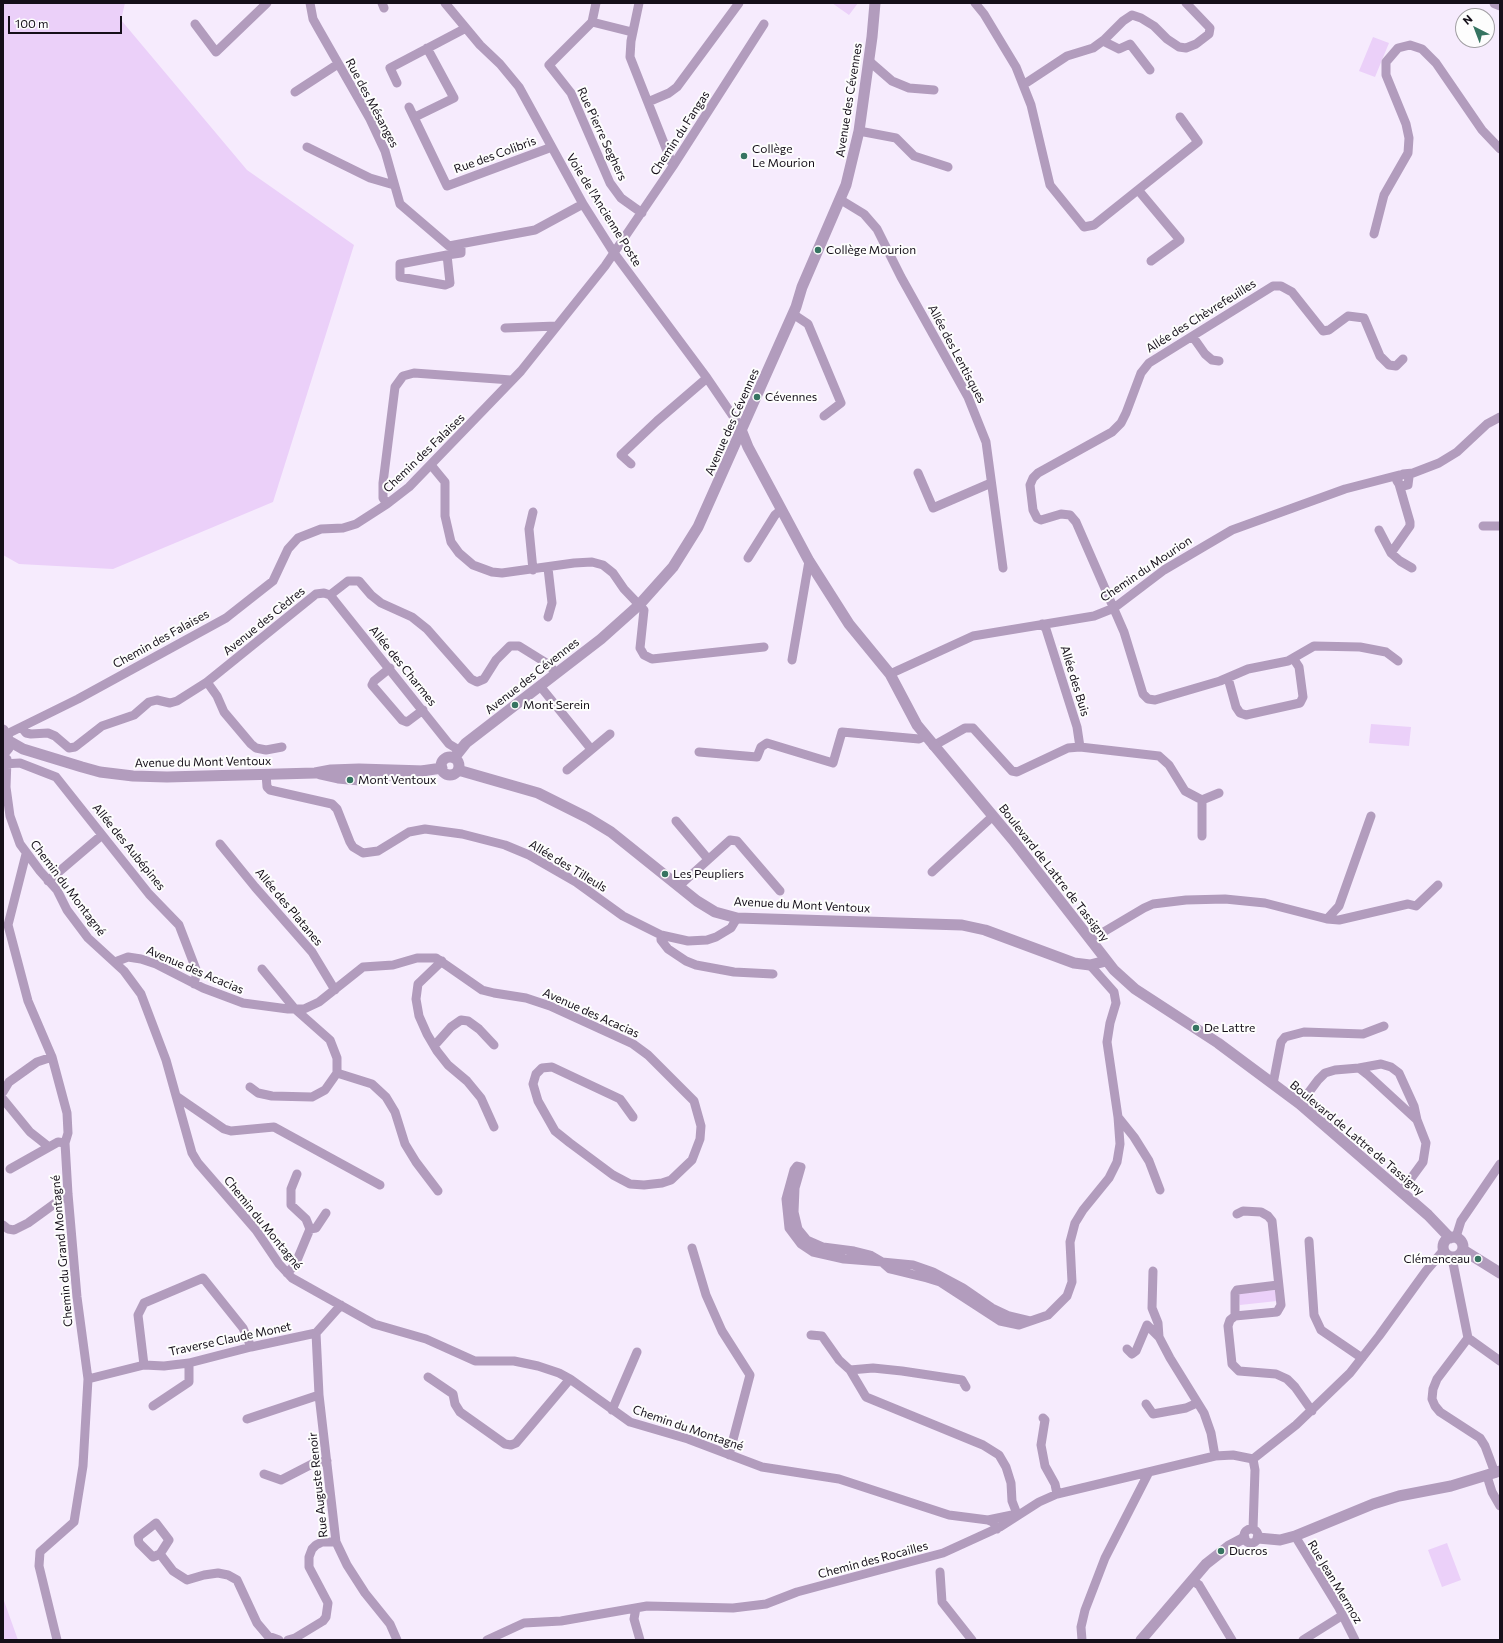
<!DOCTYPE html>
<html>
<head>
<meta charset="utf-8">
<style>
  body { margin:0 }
  #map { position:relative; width:1503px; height:1643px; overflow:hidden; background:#f6ebfd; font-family:Commissioner,sans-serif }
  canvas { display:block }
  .frame { position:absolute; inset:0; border:4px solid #150f19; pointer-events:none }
  .north { position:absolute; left:1455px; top:8px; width:40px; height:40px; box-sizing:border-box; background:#fdfdfd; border:1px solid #a09ea2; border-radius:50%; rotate:318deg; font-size:11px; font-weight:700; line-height:16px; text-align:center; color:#150f19 }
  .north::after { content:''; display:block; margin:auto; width:14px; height:18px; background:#367461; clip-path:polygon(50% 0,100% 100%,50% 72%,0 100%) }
  .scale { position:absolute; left:8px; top:16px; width:114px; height:18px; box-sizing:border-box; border:2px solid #150f19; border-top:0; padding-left:5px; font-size:12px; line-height:14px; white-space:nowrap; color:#150f19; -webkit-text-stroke:3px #fdfdfd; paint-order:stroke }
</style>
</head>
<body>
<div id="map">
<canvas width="1503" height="1643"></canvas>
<div class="frame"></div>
<div class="north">N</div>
<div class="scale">100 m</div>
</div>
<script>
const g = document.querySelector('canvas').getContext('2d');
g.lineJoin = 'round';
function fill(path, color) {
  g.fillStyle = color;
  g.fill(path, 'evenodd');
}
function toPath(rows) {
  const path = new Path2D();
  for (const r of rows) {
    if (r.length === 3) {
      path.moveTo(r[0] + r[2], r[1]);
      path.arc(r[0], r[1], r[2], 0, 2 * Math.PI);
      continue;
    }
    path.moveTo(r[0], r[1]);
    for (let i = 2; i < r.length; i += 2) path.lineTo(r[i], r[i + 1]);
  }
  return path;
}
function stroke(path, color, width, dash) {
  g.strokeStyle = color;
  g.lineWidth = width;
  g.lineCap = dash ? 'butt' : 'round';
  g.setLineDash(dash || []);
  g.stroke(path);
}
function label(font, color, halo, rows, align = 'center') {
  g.font = font + ' Commissioner,sans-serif';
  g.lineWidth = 4;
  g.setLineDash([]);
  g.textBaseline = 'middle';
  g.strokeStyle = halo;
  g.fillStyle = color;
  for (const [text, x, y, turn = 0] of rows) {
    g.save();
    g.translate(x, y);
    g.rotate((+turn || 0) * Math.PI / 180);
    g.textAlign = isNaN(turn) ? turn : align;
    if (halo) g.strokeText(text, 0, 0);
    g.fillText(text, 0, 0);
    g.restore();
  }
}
fill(toPath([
  [3,3,125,3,121,20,247,170,354,245,273,502,113,569,19,564,3,555],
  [832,3,858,3,849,15],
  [1373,37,1389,43,1375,77,1359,71],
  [1371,724,1411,727,1409,746,1369,743],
  [1276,1290,1277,1301,1240,1305,1239,1293],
  [1447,1543,1461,1580,1442,1587,1428,1550],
  [3,1598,18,1640,3,1640]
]), '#ebd0f9');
stroke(toPath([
  [310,3,313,19,318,28,370,119,385,151,400,204,449,246,535,230,583,204],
  [382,3,384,8],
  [445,3,480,45,500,64,519,87,583,204,614,253,707,378,737,422,742,432],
  [639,3,631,41,630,57,673,166],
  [975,3,984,14,1016,67,1031,105,1050,185,1084,227,1094,225,1198,142,1180,117],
  [592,22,596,3],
  [195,24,216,52,267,3],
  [632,32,592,22,549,65,571,93,610,183,621,198,642,213],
  [1103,41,1119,49,1130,44,1150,70],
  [869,61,892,81,909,88,934,90],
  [397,83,390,68,466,28],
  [1023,85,1067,56,1093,48,1104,40,1123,21,1132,15,1141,18,1154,26,1167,39,1179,47,1186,48,1196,44,1209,34,1210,28,1186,3],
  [295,92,338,64],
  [648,102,669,93,677,87,739,3],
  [409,107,447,186,552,147],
  [415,117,454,98,427,48],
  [859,131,896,138,914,156,948,167],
  [307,147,370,178,394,185],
  [1139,191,1180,240,1151,261],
  [841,200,864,214,877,229,901,277,968,397,986,442,1003,568],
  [1374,234,1384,195,1408,153,1409,138,1406,124,1386,75,1386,62,1398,48,1410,45,1422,49,1436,63,1482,130,1500,149],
  [447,255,450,283,445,285,400,277,400,264,447,255,461,253,461,244],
  [793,314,808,324,841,403,824,416],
  [505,328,556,326],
  [1193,337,1205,354,1212,360,1219,361],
  [631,464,621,455,657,421,707,378],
  [431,465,445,482,445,516,451,542,459,553,473,565,492,572,502,573,574,563,592,562,603,565,613,573,624,589,644,610,640,648,644,655,652,659,764,647],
  [918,473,933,508,991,483],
  [1403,474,1413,473,1439,463,1457,452,1487,424,1500,417],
  [387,504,383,498,383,483,395,387,403,376,414,373,511,380],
  [533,512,529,529,533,570],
  [1483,526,1500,526],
  [1379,530,1391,553,1410,526,1410,522,1399,484],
  [1391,553,1400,561,1412,568],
  [748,558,775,515,781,510],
  [548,568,552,603,548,617],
  [330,595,348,581,359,581,371,595,381,603,412,617,427,629,471,679,477,682,484,679,496,660,510,646,519,646,548,664,556,673],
  [330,595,449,744,459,750],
  [1042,624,1046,629,1077,727,1080,747],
  [792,660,809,561],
  [1398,661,1386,652,1360,647,1314,646,1288,661,1248,669,1220,681,1155,700,1148,699,1143,694,1124,632,1076,522,1070,515,1061,514,1041,520,1037,518,1033,510,1030,485,1033,478,1038,473,1112,432,1121,423,1126,413,1141,373,1149,363,1273,286,1281,286,1292,292,1323,331,1329,330,1348,316,1364,318,1380,356,1389,365,1396,366,1403,359],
  [390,668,374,681,372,685,402,720,407,722,423,710],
  [890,674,973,636,1094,616,1114,608,1164,570,1232,530,1345,489,1403,474,1409,477,1408,485,1404,486,1399,484,1397,481,1400,475],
  [1228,678,1236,707,1240,713,1246,715,1300,703,1303,697,1299,667,1293,658],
  [207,682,217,696,224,712,251,744,256,748,266,750,282,747],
  [540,686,591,749],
  [22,728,26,733,31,734,48,733,55,736,69,748,75,747,102,726,134,715,149,702,157,700,170,703,177,701,207,682,316,594,324,593,330,595],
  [7,734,78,699,226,618,273,581,288,549,298,538,321,529,343,528,356,524,387,504,409,487,521,371,605,266,673,166,764,24],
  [933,746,965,728,973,728,1012,771,1017,772,1068,748,1080,747,1159,756,1169,765,1185,791,1202,800,1202,836],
  [699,752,757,757,761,747,767,743,833,763,842,732,919,739,925,736],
  [3,764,20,763,56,777,149,894,179,925,197,972,194,984],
  [567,770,610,734],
  [266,774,267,787,270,790,332,804,337,809,350,842,353,847,363,853,378,851,409,832,425,829,462,834,505,845,529,855,576,882,623,916,661,935,688,941,707,940,716,937,731,928,737,918],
  [3,776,6,787,7,759],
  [6,787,10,816,20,844,40,871,57,890,67,910,88,938,124,971,141,994,166,1060,192,1153,198,1163,256,1230,279,1264,292,1278,374,1324,426,1339,475,1361,514,1361,538,1366,559,1373,570,1379,630,1422,688,1439,762,1467,839,1479,949,1515,988,1520,993,1522,997,1529],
  [1202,800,1219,793],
  [676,821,708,859],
  [220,844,255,887,312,952,335,990],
  [26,854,8,925,28,1001,52,1057,67,1113,68,1133,65,1143,68,1194,77,1297,88,1379,83,1466,74,1522,40,1552,39,1566,57,1640],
  [932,872,993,816],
  [48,881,102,835],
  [679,886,730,840,737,841,780,891],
  [1327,919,1339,906,1371,816],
  [661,935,661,940,668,949,686,961,696,965,734,972,773,974],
  [1090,940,1144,908,1153,904,1186,900,1225,899,1265,903,1327,919,1339,920,1408,904,1416,906,1438,885],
  [442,961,418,984,416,999,419,1016,427,1034,437,1051,448,1065,467,1081,481,1098,494,1127],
  [115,962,128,957,141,959,156,964,203,988,243,1003,288,1009,304,1009,319,1002,363,967,393,965,417,958,436,958,482,990,494,993,526,998,550,1006,633,1044,648,1055,694,1101,701,1126,700,1139,692,1160,671,1180,662,1183,644,1185,630,1184,613,1175,570,1143,555,1131,538,1101,533,1084,536,1074,542,1068,552,1067,620,1099,633,1117],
  [262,969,295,1009,330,1040,337,1058,337,1073,372,1084,386,1097,395,1112,405,1144,416,1162,438,1191],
  [434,1046,451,1027,461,1020,468,1021,479,1029,494,1045],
  [1359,1068,1381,1064,1391,1067,1399,1073,1414,1106,1417,1120],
  [1273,1084,1281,1042,1285,1037,1304,1032,1363,1034,1384,1026],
  [250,1087,258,1093,272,1096,312,1097,325,1090,337,1073],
  [3,1092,9,1082,37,1062,52,1057],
  [176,1096,224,1129,231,1131,274,1127,380,1185],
  [3,1099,30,1132,49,1147],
  [1300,1104,1318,1080,1325,1073,1335,1070,1359,1068,1368,1075,1417,1120,1426,1143,1423,1162,1401,1192],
  [1118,1117,1134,1137,1149,1161,1160,1190],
  [10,1169,58,1142,65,1143],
  [1237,1214,1243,1211,1261,1212,1268,1216,1272,1221,1281,1305,1277,1312,1235,1316,1230,1320,1228,1326,1232,1364,1239,1371,1276,1374,1287,1379,1295,1387,1312,1411],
  [3,1225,8,1229,14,1230,28,1223,68,1194],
  [310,1229,316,1228,326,1213],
  [1456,1237,1461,1221,1500,1164],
  [1309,1241,1314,1315,1321,1330,1362,1358],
  [692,1248,706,1295,722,1331,750,1375,729,1455],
  [1452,1258,1468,1338,1500,1361],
  [1153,1271,1152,1308,1158,1323,1159,1337,1170,1358,1204,1413,1211,1433,1215,1456],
  [287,1273,295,1265,310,1229,306,1219,291,1205,291,1189,297,1174],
  [1235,1316,1235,1293,1237,1290,1278,1285],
  [1030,1321,1009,1316,992,1308,963,1288,933,1272,913,1265,882,1262,870,1255,854,1251,823,1247,807,1240,798,1229,794,1212,795,1188,801,1167,797,1166,794,1170,786,1199,789,1228,801,1244,813,1252,844,1259,882,1262,890,1269,927,1278,940,1282,1000,1321,1019,1325,1048,1315,1067,1296,1072,1282,1070,1242,1075,1223,1083,1210,1109,1178,1117,1162,1120,1144,1118,1117,1107,1042,1110,1023,1116,1003,1114,992,1090,965],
  [316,1333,319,1395,336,1542,347,1565,365,1593,390,1624,397,1640],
  [811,1335,822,1336,839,1360,850,1370,866,1397,983,1445,999,1455,1006,1467,1011,1483,1012,1501,1017,1514,988,1520],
  [1468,1338,1437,1379,1433,1389,1432,1399,1435,1406,1440,1412,1480,1438,1485,1446,1495,1473],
  [1127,1349,1132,1354,1136,1351,1147,1325,1159,1337],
  [144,1365,138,1315,144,1303,203,1278,243,1328,251,1347],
  [850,1370,873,1368,902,1371,962,1380,966,1387],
  [428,1377,453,1394,455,1404,460,1412,505,1444,511,1445,516,1443,570,1379],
  [88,1379,144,1365,164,1366,189,1363,251,1347,316,1333,341,1305],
  [1146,1404,1153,1414,1186,1408,1197,1403],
  [153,1406,189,1382,189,1363],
  [612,1410,637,1352],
  [1043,1418,1045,1420,1041,1445,1045,1466,1055,1484,1057,1494],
  [247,1419,319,1395],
  [1253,1459,1296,1425,1350,1373,1379,1336,1426,1271,1443,1251],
  [1253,1459,1255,1470,1253,1529],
  [264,1474,281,1480,314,1463,327,1461],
  [1487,1476,1492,1492,1500,1506],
  [156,1523,169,1540,160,1554,153,1557,139,1543,138,1537,156,1523],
  [1251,1536,7],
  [1295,1536,1339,1608,1355,1640],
  [160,1554,173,1571,187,1580,204,1575,218,1573,228,1575,237,1580,257,1623,268,1636,279,1640],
  [940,1572,942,1602,972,1640],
  [1192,1580,1199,1585,1232,1640],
  [636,1608,634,1619,640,1640],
  [288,1640,295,1638,323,1621,326,1617,328,1603,309,1567,309,1557,312,1549,316,1545,322,1542,336,1542],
  [487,1640,524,1623,561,1621,647,1606,733,1608,766,1604,797,1592,943,1553,1000,1527,1039,1502,1057,1494,1215,1456,1233,1455,1253,1459],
  [1082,1640,1081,1627,1085,1610,1105,1558,1149,1472],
  [1303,1640,1343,1615]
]), '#b29cbd', 9);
stroke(toPath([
  [1495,3,1500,5],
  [742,432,748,447,809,561,849,624,890,674,917,725,1013,840,1114,970,1135,989,1218,1043,1300,1104,1428,1215,1450,1238],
  [3,730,9,741,8,748,3,754],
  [9,741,23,749,82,767,100,772,133,776,167,777,315,773,331,770,359,769,425,771],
  [450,766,9],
  [454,758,466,743,601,639,639,605,673,567,698,527,796,307,802,287,846,185,859,131,872,37,875,3],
  [458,770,538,793,588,818,611,832,697,901,715,912,737,918,962,925,985,930,1074,963,1090,965,1106,961],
  [320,774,338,778,360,780,442,768],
  [1453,1247,10],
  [1463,1250,1500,1273],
  [1258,1538,1280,1540,1295,1536,1373,1504,1399,1496,1451,1486,1500,1471],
  [1141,1640,1206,1564,1229,1546,1244,1538]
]), '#b29cbd', 11);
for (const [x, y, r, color] of [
  [744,156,4,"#367461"],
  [818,250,4,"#367461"],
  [757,397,4,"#367461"],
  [515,705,4,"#367461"],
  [350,780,4,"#367461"],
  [665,874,4,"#367461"],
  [1196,1028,4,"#367461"],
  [1478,1259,4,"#367461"],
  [1221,1551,4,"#367461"]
]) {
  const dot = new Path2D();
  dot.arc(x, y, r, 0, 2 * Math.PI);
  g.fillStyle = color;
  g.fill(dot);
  stroke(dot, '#fdfdfd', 1.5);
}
label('12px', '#150f19', '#fdfdfd', [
  ["Avenue des Cévennes",849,100,-81],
  ["Rue des Mésanges",372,103,62],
  ["Chemin du Fangas",680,133,-57],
  ["Rue Pierre Seghers",602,134,65],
  ["Rue des Colibris",495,155,-20],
  ["Voie de l'Ancienne Poste",604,210,58],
  ["Allée des Chèvrefeuilles",1201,316,-32],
  ["Allée des Lentisques",957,354,62],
  ["Avenue des Cévennes",732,422,-66],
  ["Chemin des Falaises",424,453,-44],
  ["Chemin du Mourion",1146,569,-34],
  ["Avenue des Cèdres",264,621,-39],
  ["Chemin des Falaises",161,639,-29],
  ["Allée des Charmes",403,666,51],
  ["Avenue des Cévennes",532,676,-38],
  ["Allée des Buis",1075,681,73],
  ["Avenue du Mont Ventoux",203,762,-1],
  ["Allée des Aubépines",129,847,51],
  ["Allée des Tilleuls",568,866,31],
  ["Boulevard de Lattre de Tassigny",1054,873,52],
  ["Chemin du Montagné",68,888,53],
  ["Avenue du Mont Ventoux",802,905,3],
  ["Allée des Platanes",289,907,50],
  ["Avenue des Acacias",195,970,23],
  ["Avenue des Acacias",591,1013,24],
  ["Boulevard de Lattre de Tassigny",1357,1138,40],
  ["Chemin du Montagné",263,1223,51],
  ["Chemin du Grand Montagné",62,1251,-95],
  ["Traverse Claude Monet",230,1339,-12],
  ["Chemin du Montagné",688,1428,19],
  ["Rue Auguste Renoir",318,1485,-96],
  ["Chemin des Rocailles",873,1560,-15],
  ["Rue Jean Mermoz",1335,1582,59]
]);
label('12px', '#150f19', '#fdfdfd', [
  ["Collège",752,149],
  ["Le Mourion",752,163],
  ["Collège Mourion",826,250],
  ["Cévennes",765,397],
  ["Mont Serein",523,705],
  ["Mont Ventoux",358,780],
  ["Les Peupliers",673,874],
  ["De Lattre",1204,1028],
  ["Clémenceau",1470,1259,"right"],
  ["Ducros",1229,1551]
], 'left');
</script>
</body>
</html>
